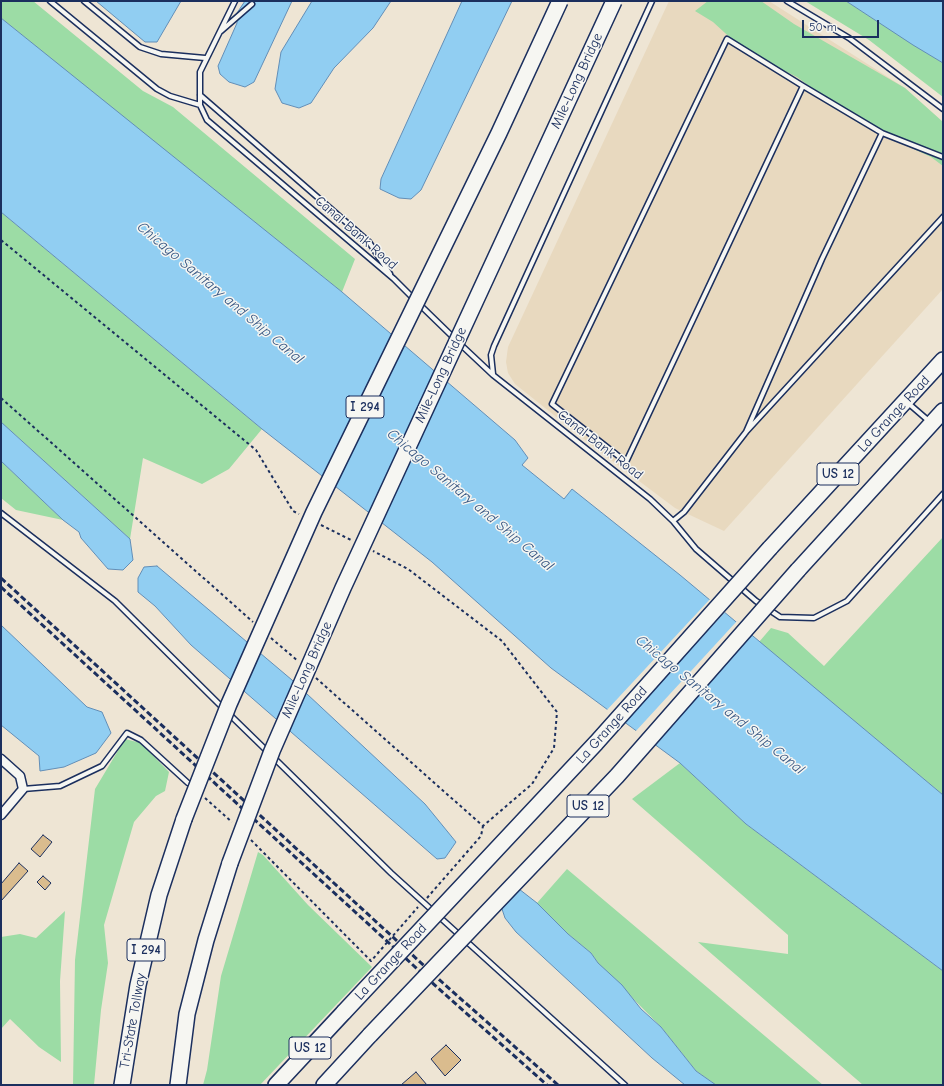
<!DOCTYPE html>
<html>
<head>
<meta charset="utf-8">
<style>
  body { margin:0 }
  #map { position:relative; width:944px; height:1086px; overflow:hidden; background:#eee5d4; font-family:"Comic Neue",sans-serif }
  canvas { display:block }
  .frame { position:absolute; inset:0; border:2px solid #1b2f5e; pointer-events:none }
  .scale { position:absolute; left:802px; top:20px; width:77px; height:18px; box-sizing:border-box; border:2px solid #1b2f5e; border-top:0; padding-left:5px; font-size:12px; line-height:14px; white-space:nowrap; color:#1b2f5e; -webkit-text-stroke:3px #f6f6f2; paint-order:stroke }
</style>
</head>
<body>
<div id="map">
<canvas width="944" height="1086"></canvas>
<div class="frame"></div>
<div class="scale">50 m</div>
</div>
<script>
const g = document.querySelector('canvas').getContext('2d');
g.lineJoin = 'round';
function fill(path, color) {
  g.fillStyle = color;
  g.fill(path, 'evenodd');
}
function toPath(rows) {
  const path = new Path2D();
  for (const r of rows) {
    path.moveTo(r[0], r[1]);
    for (let i = 2; i < r.length; i += 2) path.lineTo(r[i], r[i + 1]);
  }
  return path;
}
function stroke(path, color, width, dash) {
  g.strokeStyle = color;
  g.lineWidth = width;
  g.lineCap = dash ? 'butt' : 'round';
  g.setLineDash(dash || []);
  g.stroke(path);
}
function label(font, color, halo, rows, align = 'center') {
  g.font = font + ' "Comic Neue",sans-serif';
  g.lineWidth = 3;
  g.setLineDash([]);
  g.textBaseline = 'middle';
  g.strokeStyle = halo;
  g.fillStyle = color;
  for (const [text, x, y, turn = 0] of rows) {
    g.save();
    g.translate(x, y);
    g.rotate((+turn || 0) * Math.PI / 180);
    g.textAlign = isNaN(turn) ? turn : align;
    if (halo) g.strokeText(text, 0, 0);
    g.fillText(text, 0, 0);
    g.restore();
  }
}
fill(toPath([
  [669,1,769,1,905,88,943,122,943,289,724,531,675,508,599,451,515,384,508,373,506,362,508,347]
]), '#e8d9bf');
fill(toPath([
  [1,1,33,1,143,91,173,107,355,259,342,292,98,97,1,18],
  [708,1,761,1,794,24,905,88,943,122,943,166,931,157,860,124,797,77,766,62,736,43,713,22,695,11],
  [805,1,846,1,943,63,943,97,869,40],
  [1,212,262,429,229,469,202,484,143,458,130,539,1,422],
  [1,461,63,520,16,510,1,498],
  [943,537,943,795,759,642,771,628,788,633,824,666],
  [125,739,141,743,169,772,165,791,156,796,134,822,104,925,108,963,101,1010,94,1085,73,1085,75,960,95,789],
  [680,763,746,824,943,971,943,1085,863,1085,698,942,788,954,788,935,632,799],
  [258,852,263,855,308,905,372,967,260,1085,203,1085,207,1070,221,976],
  [567,869,823,1085,716,1085,696,1071,661,1027,598,963,591,953,568,934,537,903],
  [65,911,60,981,61,1062,39,1047,10,1019,1,1029,1,937,20,934,36,938]
]), '#9cdca5');
const water = toPath([
  [96,1,181,1,157,42,145,42,96,1],
  [245,1,292,1,254,82,245,87,229,82,220,74,218,66,237,23,237,13,245,1],
  [312,1,391,1,373,28,334,68,311,103,299,108,282,103,275,89,281,52,312,1],
  [462,1,512,1,421,190,411,199,399,198,380,189,381,179,462,1],
  [846,1,943,1,943,63,913,45,846,1],
  [1,18,342,292,515,440,528,458,522,465,564,499,572,489,680,575,943,795,943,971,746,824,680,763,551,668,432,562,262,429,1,212,1,18],
  [1,422,130,539,133,560,123,570,108,569,81,538,79,532,63,520,1,461,1,422],
  [157,566,292,680,425,804,456,842,445,858,437,859,191,645,155,606,138,592,138,578,144,567,157,566],
  [1,625,87,707,102,712,111,733,96,753,64,767,40,771,39,756,1,725,1,625],
  [519,889,537,903,568,934,591,953,598,963,622,985,641,1009,661,1027,696,1071,716,1085,685,1085,652,1058,516,932,505,918,497,894,519,889]
]);
fill(water, '#91cef2');
stroke(water, '#628eb7', 1);
fill(toPath([
  [711,598,726,611,623,723,606,711],
  [737,621,753,634,652,744,635,732]
]), '#eee5d4');
const building = toPath([
  [43,835,52,842,40,857,31,849,43,835],
  [19,863,28,871,1,901,1,884,19,863],
  [43,876,51,883,45,890,37,882,43,876],
  [446,1045,461,1060,445,1076,431,1059,446,1045],
  [416,1072,427,1085,401,1085,416,1072]
]);
fill(building, '#dabc8e');
stroke(building, '#1b2f5e', 1);
const lane = toPath([
  [50,1,157,89,170,96,200,105],
  [84,1,140,47,161,54,205,58],
  [235,1,200,72,200,105,207,120,394,279,414,299],
  [787,1,849,38,943,109],
  [221,31,252,4],
  [200,95,369,242,390,274],
  [882,133,943,157],
  [419,304,454,338],
  [459,343,493,375,650,499,673,521,696,549,756,601,780,617,814,618,847,601,943,494],
  [493,374,491,355,494,346,652,1],
  [908,403,930,422],
  [746,432,822,259,882,133,803,86,727,39,552,404,626,462,803,86],
  [1,513,115,601,224,709],
  [673,521,684,512,746,432,943,217],
  [229,714,268,752],
  [273,757,391,873,625,1085],
  [23,789,60,786,102,766,127,733,141,740,188,783]
]);
const street = toPath([
  [1,759,20,776,23,789,1,815]
]);
const highway = toPath([
  [770,548,943,360],
  [798,570,943,411],
  [122,1085,138,985,159,895,184,819],
  [178,1085,187,1014,206,940,230,863],
  [276,1085,344,1012],
  [324,1085,370,1035]
]);
stroke(lane, '#1b2f5e', 7);
stroke(street, '#1b2f5e', 11);
stroke(highway, '#1b2f5e', 18);
stroke(toPath([
  [1,240,256,450,293,511,299,514],
  [1,398,253,622],
  [321,525,351,540],
  [271,638,298,661],
  [316,678,483,826,532,784,554,748,557,712,502,641,408,569,373,551],
  [205,798,232,822],
  [251,840,371,961,418,907],
  [427,898,481,836,483,826]
]), '#1b2f5e', 2, [3, 3]);
stroke(lane, '#f6f6f2', 4);
stroke(street, '#f6f6f2', 8);
stroke(highway, '#f6f6f2', 15);
stroke(toPath([
  [1,578,443,983,558,1085],
  [1,587,438,988,547,1085]
]), '#1b2f5e', 3, [6, 3]);
const highwayBridge = toPath([
  [184,819,229,704,314,512,499,133,560,1],
  [230,863,272,751,343,588,614,1],
  [344,1012,596,743,770,548],
  [370,1035,617,776,798,570]
]);
stroke(highwayBridge, '#1b2f5e', 18, []);
stroke(highwayBridge, '#f6f6f2', 15);
for (const [x, y, w] of [
  [365,407,38],
  [838,474,42],
  [588,806,42],
  [146,950,38],
  [310,1048,42]
]) {
  const box = new Path2D();
  box.roundRect(x - w / 2, y - 11, w, 22, 3);
  g.fillStyle = '#f6f6f2';
  g.fill(box);
  stroke(box, '#1b2f5e', 1);
}
label('bold 13px', '#1b2f5e', null, [
  ["I 294",365,407],
  ["US 12",838,474],
  ["US 12",588,806],
  ["I 294",146,950],
  ["US 12",310,1048]
]);
label('14px', '#1b2f5e', '#f6f6f2', [
  ["Mile-Long Bridge",577,81,-65],
  ["Canal Bank Road",356,233,41],
  ["Mile-Long Bridge",441,375,-65],
  ["La Grange Road",894,414,-47],
  ["Canal Bank Road",600,445,38],
  ["Mile-Long Bridge",307,670,-66],
  ["La Grange Road",612,725,-48],
  ["La Grange Road",391,962,-47],
  ["Tri-State Tollway",133,1021,-80]
]);
label('italic 15px', '#385783', '#f6f6f2', [
  ["Chicago Sanitary and Ship Canal",220,293,40],
  ["Chicago Sanitary and Ship Canal",470,500,40],
  ["Chicago Sanitary and Ship Canal",720,705,39]
]);
</script>
</body>
</html>
